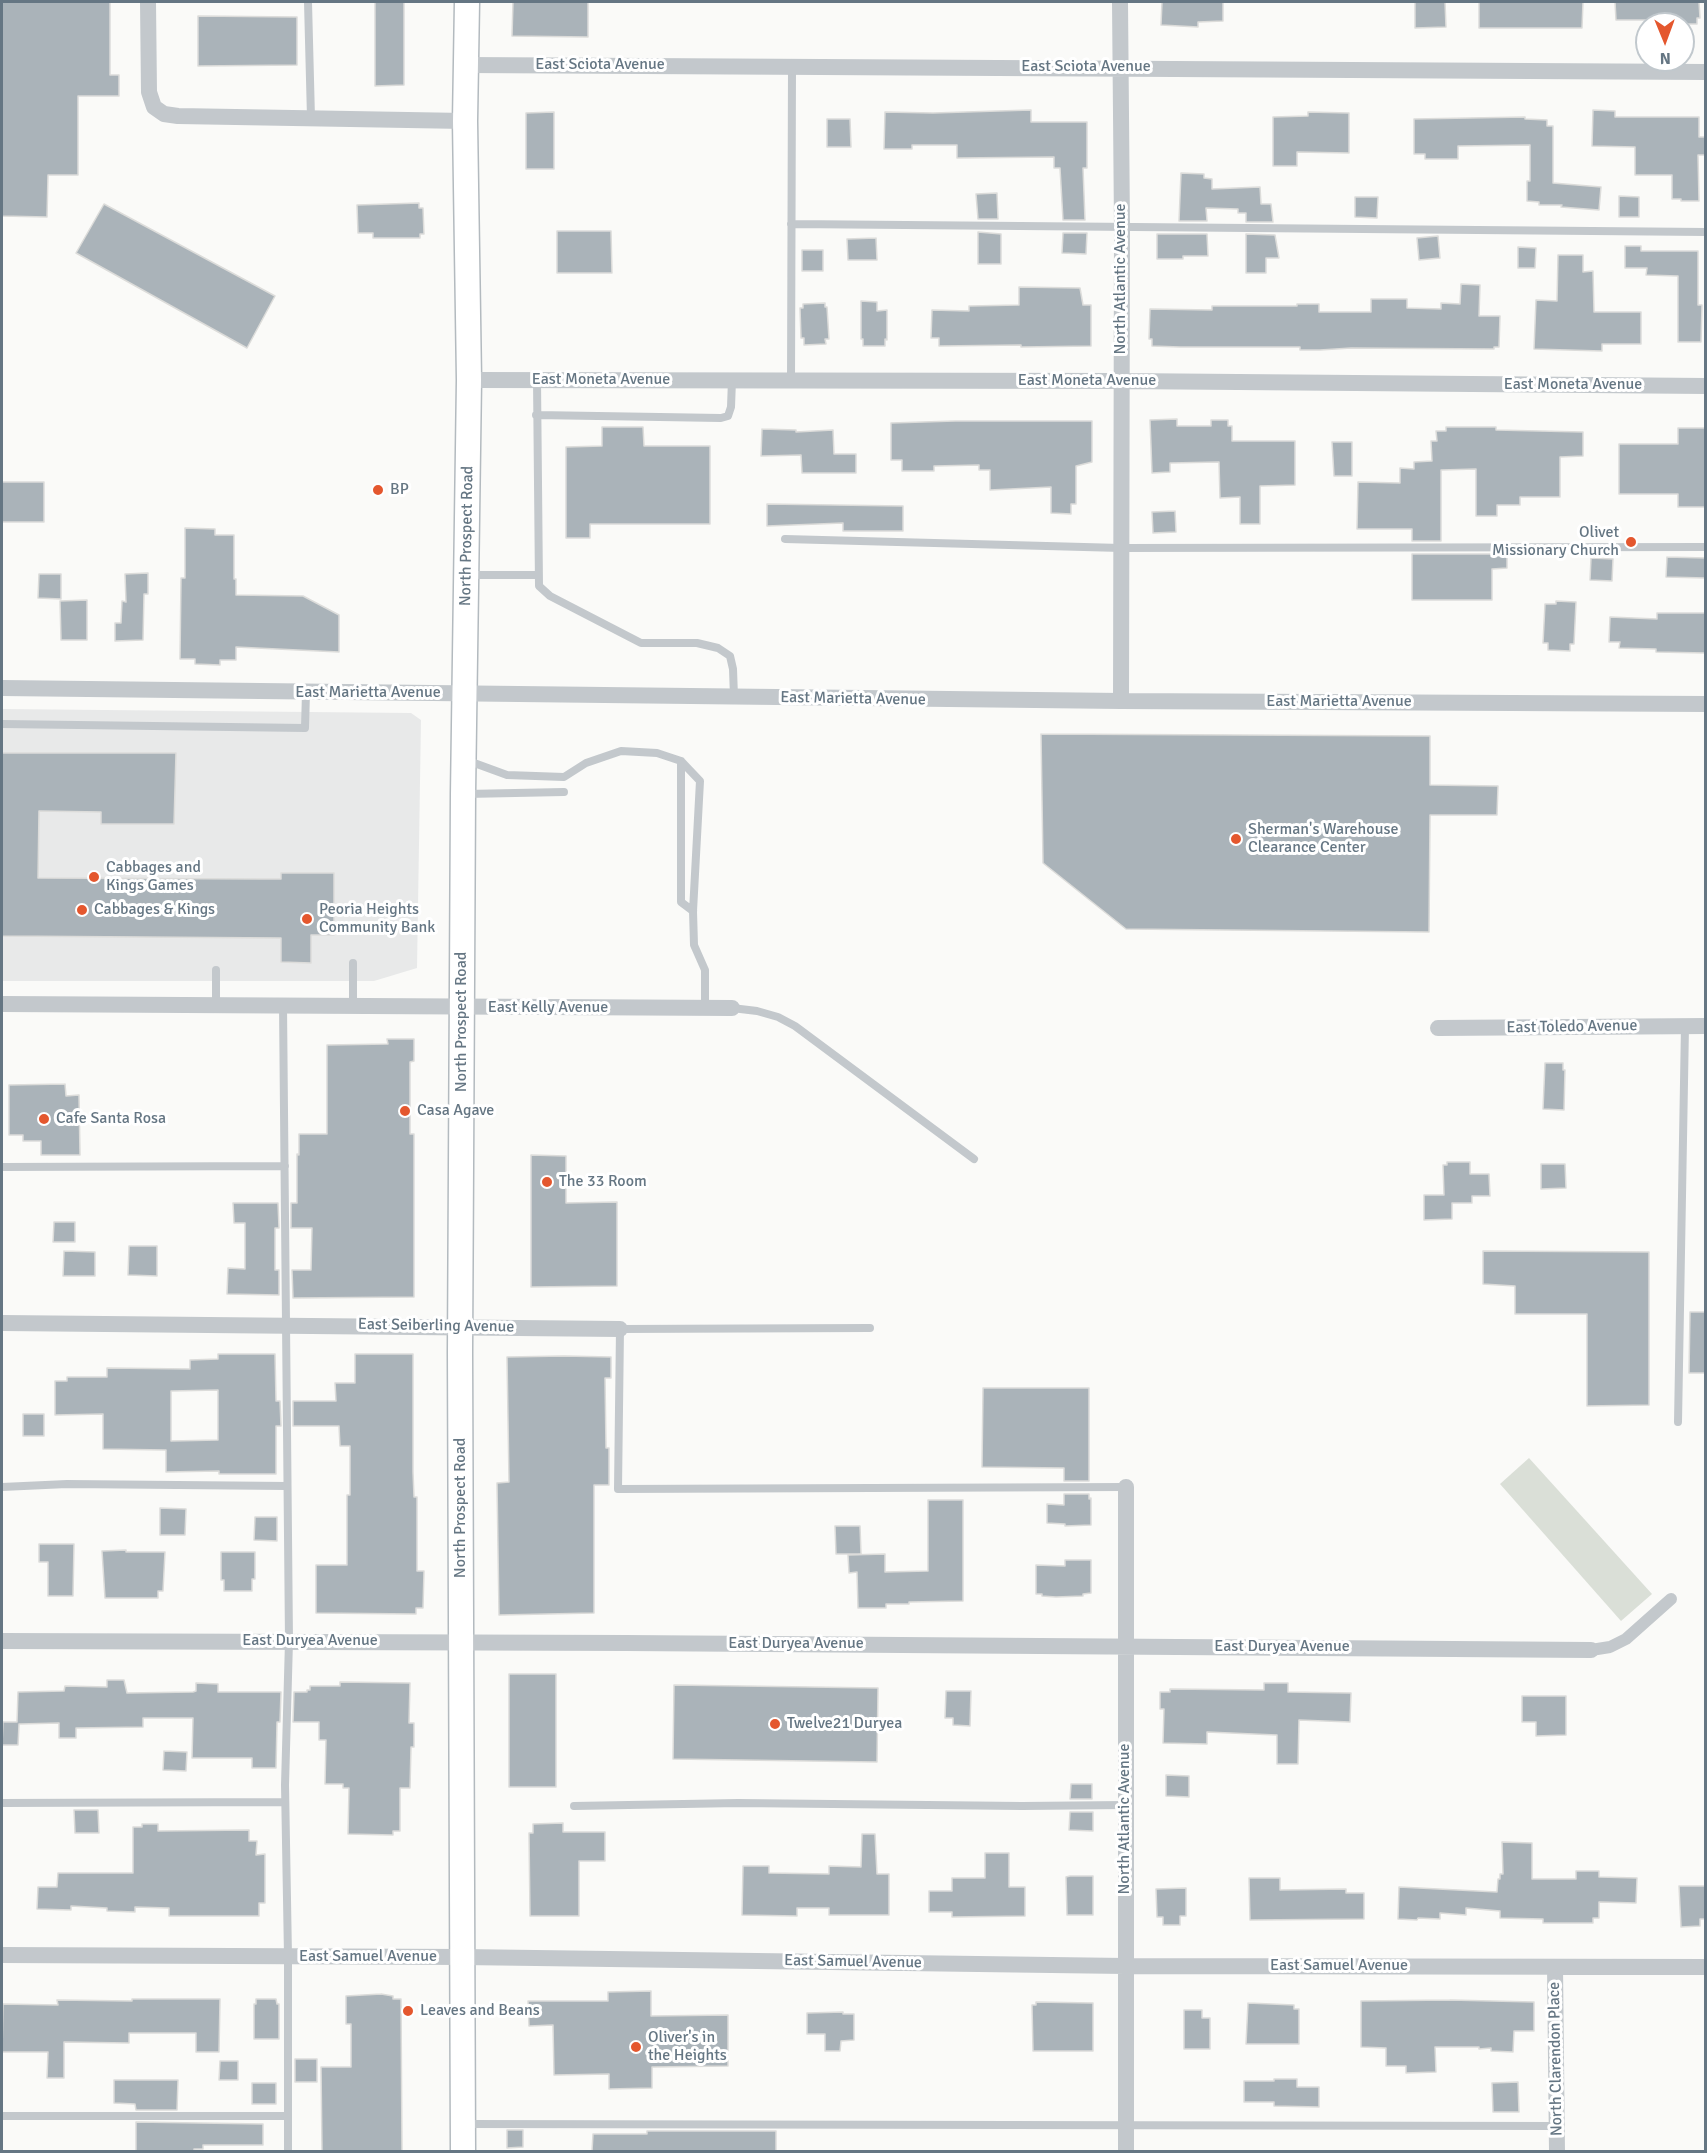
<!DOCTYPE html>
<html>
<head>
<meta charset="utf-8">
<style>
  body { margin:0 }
  #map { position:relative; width:1707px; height:2153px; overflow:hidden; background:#fafaf8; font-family:Signika,sans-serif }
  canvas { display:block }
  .frame { position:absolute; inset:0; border:3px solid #657683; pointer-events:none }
  .north { position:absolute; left:1635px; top:12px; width:60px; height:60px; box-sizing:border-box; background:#fff; border:2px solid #c1c8cd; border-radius:50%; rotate:179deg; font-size:16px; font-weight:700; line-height:24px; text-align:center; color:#657683 }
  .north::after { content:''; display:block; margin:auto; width:21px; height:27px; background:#e4572e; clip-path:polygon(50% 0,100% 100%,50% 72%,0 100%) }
</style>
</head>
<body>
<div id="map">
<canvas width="1707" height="2153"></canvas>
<div class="frame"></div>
<div class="north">N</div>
</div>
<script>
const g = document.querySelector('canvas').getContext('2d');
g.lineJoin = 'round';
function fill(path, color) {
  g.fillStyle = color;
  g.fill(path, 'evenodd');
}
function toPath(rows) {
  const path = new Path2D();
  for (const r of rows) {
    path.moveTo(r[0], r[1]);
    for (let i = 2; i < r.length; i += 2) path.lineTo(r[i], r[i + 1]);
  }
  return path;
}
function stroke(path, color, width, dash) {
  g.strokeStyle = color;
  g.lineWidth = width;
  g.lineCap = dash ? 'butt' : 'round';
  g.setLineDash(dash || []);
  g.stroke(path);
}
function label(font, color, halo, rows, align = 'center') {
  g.font = font + ' Signika,sans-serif';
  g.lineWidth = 6;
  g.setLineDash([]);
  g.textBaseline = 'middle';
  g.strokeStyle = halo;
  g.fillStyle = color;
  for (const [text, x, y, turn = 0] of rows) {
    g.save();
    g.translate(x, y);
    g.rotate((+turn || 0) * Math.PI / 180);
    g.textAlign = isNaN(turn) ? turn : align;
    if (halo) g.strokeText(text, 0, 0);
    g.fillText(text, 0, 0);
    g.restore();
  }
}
fill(toPath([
  [2,709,411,713,421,720,417,968,374,981,2,981]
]), '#e8e9e9');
fill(toPath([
  [1529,1458,1652,1594,1621,1621,1500,1484]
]), '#dadfd7');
const building = toPath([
  [2,2,110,2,110,75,119,75,119,96,78,96,78,175,48,175,47,217,2,216,2,2],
  [375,2,404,2,404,85,375,86,375,2],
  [513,2,588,2,588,37,512,36,513,2],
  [1162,2,1223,2,1223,21,1198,22,1198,27,1161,25,1162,2],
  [1415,2,1445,2,1446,27,1415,28,1415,2],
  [1479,2,1583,2,1582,28,1479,28,1479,2],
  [1615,2,1699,2,1700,18,1697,18,1697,24,1650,24,1650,20,1616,20,1615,2],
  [198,16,297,17,297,65,198,66,198,16],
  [1031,110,1031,122,1087,122,1087,168,1083,168,1085,220,1063,220,1060,168,1054,168,1054,157,957,158,957,145,912,145,912,149,884,149,885,112,933,113,1031,110],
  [1593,110,1615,111,1615,117,1699,117,1699,137,1706,137,1706,155,1698,155,1699,201,1681,201,1681,199,1672,199,1672,175,1635,175,1635,147,1592,146,1593,110],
  [554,112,554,169,526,169,526,113,554,112],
  [1308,112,1349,113,1349,153,1297,152,1297,166,1273,166,1273,117,1308,116,1308,112],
  [1525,117,1525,119,1547,120,1547,126,1553,126,1553,183,1601,187,1599,210,1561,207,1562,205,1539,205,1539,202,1527,201,1527,181,1530,181,1530,145,1458,146,1458,159,1425,159,1425,154,1414,154,1414,119,1525,117],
  [827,119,850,119,851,147,827,147,827,119],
  [1181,173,1204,174,1204,178,1212,179,1212,189,1260,187,1261,204,1271,204,1273,222,1246,222,1246,213,1238,213,1238,209,1206,208,1207,221,1179,221,1181,173],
  [997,193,998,219,978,219,976,194,997,193],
  [1619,196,1639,197,1639,217,1619,217,1619,196],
  [1355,197,1378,197,1377,218,1355,217,1355,197],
  [419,203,419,208,423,208,424,234,420,234,420,238,373,238,373,233,358,233,357,205,419,203],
  [104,204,275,296,247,348,76,253,104,204],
  [557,231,611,231,612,273,557,273,557,231],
  [978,232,1001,234,1001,264,978,264,978,232],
  [1063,233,1087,233,1086,254,1062,253,1063,233],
  [1157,234,1207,234,1208,256,1183,256,1183,259,1157,259,1157,234],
  [1246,234,1275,235,1279,258,1266,258,1266,273,1246,273,1246,234],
  [1438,236,1440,258,1419,260,1417,238,1438,236],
  [876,238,877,260,848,260,847,239,876,238],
  [1625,246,1641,246,1641,251,1698,251,1698,305,1702,305,1701,342,1678,342,1678,276,1646,275,1647,268,1625,268,1625,246],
  [1518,247,1536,248,1535,268,1518,268,1518,247],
  [802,250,823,250,823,271,802,271,802,250],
  [1558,255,1583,255,1583,272,1593,271,1594,312,1641,312,1641,344,1602,344,1602,351,1534,349,1536,300,1557,301,1558,255],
  [1461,284,1480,285,1479,316,1500,316,1499,347,1494,347,1494,349,1351,348,1320,350,1300,350,1300,347,1180,347,1152,346,1152,339,1149,339,1150,309,1212,310,1212,306,1297,306,1297,304,1319,304,1319,312,1371,312,1371,299,1407,299,1407,308,1441,309,1441,303,1460,304,1461,284],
  [1019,287,1080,288,1083,305,1091,305,1091,346,1021,347,1021,345,939,346,939,338,931,338,932,310,969,311,969,306,1019,305,1019,287],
  [861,301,877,302,877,311,887,310,887,340,885,339,885,346,863,346,863,339,861,339,861,301],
  [825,303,825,307,827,307,829,339,825,339,826,344,804,345,804,338,801,338,800,308,803,308,803,304,825,303],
  [1177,419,1177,426,1211,426,1211,420,1228,420,1228,426,1232,426,1232,441,1295,441,1295,485,1260,486,1260,524,1240,524,1240,497,1220,498,1219,462,1170,463,1170,472,1152,473,1150,420,1177,419],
  [955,421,1092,421,1092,462,1076,466,1076,504,1071,504,1071,514,1051,513,1051,487,990,490,990,470,979,470,979,465,934,466,934,471,902,471,902,460,891,460,891,423,955,421],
  [602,427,643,427,644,446,710,446,710,524,590,524,590,538,566,538,566,447,602,446,602,427],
  [1446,427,1496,427,1496,430,1583,432,1583,456,1560,457,1560,497,1520,497,1520,505,1497,505,1497,516,1476,516,1476,469,1441,470,1441,541,1412,541,1412,529,1357,529,1358,482,1400,483,1400,468,1414,469,1414,462,1432,461,1431,441,1437,441,1436,431,1446,431,1446,427],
  [1678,428,1706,428,1706,507,1678,507,1678,494,1619,494,1619,444,1678,444,1678,428],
  [762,429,796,430,796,432,833,430,834,454,856,454,856,473,802,473,801,455,761,456,762,429],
  [1332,442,1352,442,1352,476,1334,476,1332,442],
  [2,482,44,482,44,522,2,522,2,482],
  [767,504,903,506,903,531,843,531,843,523,767,526,767,504],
  [1175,511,1176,532,1153,533,1152,512,1175,511],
  [185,528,215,529,215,535,234,535,234,579,236,579,236,595,303,596,339,615,339,652,236,647,236,660,220,660,220,665,195,664,195,659,180,659,181,578,185,578,185,528],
  [1412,554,1507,554,1507,568,1492,569,1492,600,1412,600,1412,554],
  [1667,557,1706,558,1706,578,1666,577,1667,557],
  [1591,558,1613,559,1612,581,1590,580,1591,558],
  [148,573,148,594,144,594,143,640,115,641,115,623,121,623,122,601,126,602,125,574,148,573],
  [39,574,61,574,61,599,38,598,39,574],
  [87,600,87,640,61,640,60,601,87,600],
  [1556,601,1576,602,1574,644,1570,644,1570,651,1548,650,1548,643,1543,643,1545,604,1556,604,1556,601],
  [1657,613,1706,613,1706,653,1656,652,1656,649,1619,648,1620,642,1609,642,1610,617,1657,619,1657,613],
  [1041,734,1430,736,1430,785,1498,786,1497,815,1430,815,1429,932,1126,929,1043,863,1041,734],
  [2,753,176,753,174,824,101,824,101,812,39,811,38,878,261,879,281,879,281,873,334,873,334,935,311,935,311,963,281,962,281,938,2,936,2,753],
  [387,1039,414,1039,414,1061,410,1062,410,1134,414,1134,414,1297,293,1298,292,1270,311,1270,312,1228,291,1228,291,1203,297,1203,297,1154,299,1155,299,1134,327,1134,327,1045,388,1044,387,1039],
  [1545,1063,1563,1063,1563,1070,1565,1070,1564,1110,1543,1109,1545,1063],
  [65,1084,66,1096,79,1095,80,1155,41,1155,41,1141,23,1141,23,1135,9,1135,9,1085,65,1084],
  [531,1155,566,1156,566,1203,617,1202,617,1286,531,1287,531,1155],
  [1447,1162,1470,1162,1470,1174,1489,1174,1490,1196,1472,1196,1472,1203,1452,1203,1452,1219,1424,1220,1424,1195,1444,1195,1443,1165,1447,1165,1447,1162],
  [1541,1164,1565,1164,1566,1188,1541,1189,1541,1164],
  [233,1203,278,1203,279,1228,275,1228,275,1270,279,1270,279,1295,227,1294,228,1268,245,1269,245,1223,234,1223,233,1203],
  [54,1222,75,1222,75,1242,53,1242,54,1222],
  [129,1246,157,1246,157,1276,128,1275,129,1246],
  [64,1251,95,1252,95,1276,63,1276,64,1251],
  [1483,1251,1649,1252,1649,1405,1587,1406,1587,1314,1515,1314,1515,1286,1483,1284,1483,1251],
  [1690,1312,1706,1312,1706,1373,1689,1373,1690,1312],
  [218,1354,275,1354,276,1401,280,1401,281,1426,276,1426,276,1474,219,1474,219,1471,166,1472,166,1450,103,1449,103,1414,55,1415,55,1381,67,1381,67,1377,107,1377,107,1368,190,1369,190,1360,218,1359,218,1354],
  [218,1390,218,1440,171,1441,171,1391,218,1390],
  [355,1354,413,1354,413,1472,414,1497,417,1497,417,1571,424,1571,423,1608,416,1608,416,1614,316,1613,316,1565,347,1565,347,1495,350,1495,350,1446,340,1446,339,1426,293,1426,293,1401,336,1401,335,1383,355,1383,355,1354],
  [564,1356,611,1357,611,1378,605,1378,606,1448,609,1448,609,1485,594,1485,594,1613,499,1615,497,1483,509,1482,507,1357,564,1356],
  [983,1388,1089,1388,1089,1481,1064,1481,1064,1468,982,1467,983,1388],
  [23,1414,44,1414,44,1436,23,1436,23,1414],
  [1064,1494,1089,1494,1089,1499,1091,1498,1091,1525,1065,1526,1065,1524,1047,1523,1047,1504,1064,1505,1064,1494],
  [928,1500,963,1500,963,1601,909,1602,909,1604,886,1604,886,1608,858,1608,857,1572,849,1573,848,1555,885,1554,885,1572,928,1571,928,1500],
  [160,1508,186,1509,185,1535,160,1535,160,1508],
  [255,1517,277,1517,277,1541,254,1540,255,1517],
  [835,1526,860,1526,861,1554,836,1554,835,1526],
  [39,1544,74,1544,73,1596,48,1596,48,1562,39,1562,39,1544],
  [126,1550,126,1552,165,1552,163,1591,158,1591,158,1598,105,1598,102,1551,126,1550],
  [221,1552,255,1552,255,1579,252,1579,252,1591,224,1591,224,1580,221,1580,221,1552],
  [1065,1560,1091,1560,1091,1593,1083,1594,1083,1596,1056,1597,1042,1596,1042,1594,1036,1594,1036,1565,1065,1566,1065,1560],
  [509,1674,556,1674,556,1787,509,1787,509,1674],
  [107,1680,124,1680,127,1693,193,1692,196,1691,196,1683,218,1684,218,1692,281,1692,280,1722,277,1722,276,1768,252,1768,252,1758,192,1758,193,1718,143,1718,143,1727,76,1728,76,1738,59,1738,59,1723,19,1724,18,1745,2,1745,3,1722,17,1722,18,1692,64,1691,65,1686,107,1687,107,1680],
  [340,1682,410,1683,409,1723,414,1723,414,1747,411,1747,410,1788,400,1788,400,1831,393,1831,393,1835,348,1834,349,1788,343,1788,343,1784,325,1784,326,1740,319,1740,319,1722,293,1722,294,1692,307,1692,307,1690,310,1690,310,1686,340,1686,340,1682],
  [1264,1683,1288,1683,1288,1692,1351,1693,1350,1722,1299,1720,1298,1764,1277,1764,1277,1735,1207,1732,1207,1744,1163,1743,1164,1709,1160,1709,1160,1692,1170,1692,1170,1689,1264,1690,1264,1683],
  [674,1685,878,1688,877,1762,673,1759,674,1685],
  [946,1691,971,1691,970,1726,953,1725,953,1718,945,1718,946,1691],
  [1522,1696,1566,1696,1566,1735,1536,1736,1536,1722,1522,1722,1522,1696],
  [164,1751,187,1752,186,1771,163,1770,164,1751],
  [1166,1775,1189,1776,1189,1797,1166,1796,1166,1775],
  [1071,1784,1092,1784,1092,1799,1070,1799,1071,1784],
  [74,1810,98,1810,99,1833,75,1833,74,1810],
  [1070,1812,1093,1812,1093,1831,1069,1830,1070,1812],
  [563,1823,563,1832,605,1832,605,1861,579,1861,579,1916,530,1916,529,1833,533,1833,533,1824,563,1823],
  [142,1824,158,1824,158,1831,249,1830,249,1841,257,1841,256,1855,265,1854,265,1903,259,1903,259,1916,169,1916,169,1908,135,1907,135,1912,107,1911,107,1908,71,1906,71,1910,37,1909,38,1887,57,1887,58,1873,133,1873,133,1827,142,1827,142,1824],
  [862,1834,875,1834,877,1874,889,1874,889,1915,829,1915,829,1908,797,1908,797,1916,742,1915,743,1866,769,1866,769,1873,829,1874,829,1866,861,1867,862,1834],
  [1502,1842,1532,1843,1532,1879,1576,1879,1576,1871,1599,1871,1599,1877,1637,1878,1636,1903,1599,1902,1599,1918,1593,1918,1593,1923,1543,1923,1543,1919,1500,1918,1500,1911,1466,1908,1466,1915,1440,1913,1440,1919,1418,1918,1417,1920,1398,1919,1399,1887,1497,1892,1498,1879,1500,1879,1500,1874,1503,1874,1502,1842],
  [985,1853,1009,1853,1009,1887,1025,1887,1025,1916,952,1917,952,1912,929,1912,929,1891,952,1891,952,1878,985,1878,985,1853],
  [1070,1876,1093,1876,1093,1915,1067,1915,1066,1877,1070,1876],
  [1249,1878,1280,1878,1280,1890,1346,1889,1346,1893,1364,1893,1364,1919,1250,1920,1249,1878],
  [1679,1886,1706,1886,1706,1919,1700,1919,1700,1926,1681,1927,1679,1886],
  [1186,1888,1186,1916,1180,1916,1180,1925,1163,1925,1163,1917,1157,1917,1156,1889,1186,1888],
  [651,1991,651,2016,728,2015,728,2066,652,2067,652,2088,609,2089,609,2074,554,2075,553,2025,529,2026,528,2001,608,2001,608,1992,651,1991],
  [381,1994,393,1996,393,1999,401,1999,402,2151,322,2151,321,2067,351,2067,351,2024,346,2024,346,1996,381,1994],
  [132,1999,220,1999,219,2052,196,2052,196,2033,129,2033,129,2043,64,2042,64,2078,47,2078,48,2052,2,2052,3,2004,58,2005,57,2000,132,2001,132,1999],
  [256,1999,276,1999,277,2004,279,2004,279,2039,254,2039,254,2004,256,2004,256,1999],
  [1450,2000,1534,2002,1534,2031,1514,2031,1513,2052,1491,2051,1491,2048,1479,2049,1479,2047,1435,2047,1436,2072,1406,2073,1406,2066,1386,2066,1386,2048,1361,2047,1361,2001,1450,2000],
  [1036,2002,1093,2003,1093,2051,1033,2051,1032,2005,1036,2005,1036,2002],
  [1248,2003,1294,2005,1294,2009,1299,2009,1299,2044,1246,2044,1248,2003],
  [1184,2010,1202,2010,1202,2018,1210,2018,1210,2049,1184,2049,1184,2010],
  [843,2012,843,2014,854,2014,854,2040,841,2041,840,2051,825,2051,825,2034,807,2034,807,2013,843,2012],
  [295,2059,317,2059,317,2082,295,2082,295,2059],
  [220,2061,238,2061,238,2080,219,2080,220,2061],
  [1274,2079,1297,2079,1297,2087,1319,2087,1319,2107,1274,2106,1274,2102,1244,2102,1244,2081,1274,2081,1274,2079],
  [114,2080,178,2080,177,2110,136,2110,135,2104,114,2103,114,2080],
  [1518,2082,1519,2112,1493,2112,1492,2083,1518,2082],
  [252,2083,276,2083,276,2104,252,2104,252,2083],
  [136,2122,263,2124,263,2145,203,2145,203,2149,194,2149,194,2151,136,2151,136,2122],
  [507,2130,523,2130,523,2147,507,2148,507,2130],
  [647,2131,776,2131,776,2151,592,2151,593,2134,647,2134,647,2131]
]);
fill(building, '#aab3b9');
stroke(building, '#dcdcda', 1.5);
const secondary = toPath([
  [463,2152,460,1352,463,794,469,380,465,121,467,2]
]);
stroke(secondary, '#b3babf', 27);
stroke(toPath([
  [308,2,311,118],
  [791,224,1706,232],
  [537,380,539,586,550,596,641,643,697,643,718,648,730,656,733,669,734,697],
  [791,381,792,67],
  [536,415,721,418,728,416,731,407,732,380],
  [785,539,1121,548,1706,547],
  [469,575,538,575],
  [2,724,305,728,306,692],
  [466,760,507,775,564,777,586,763,621,751,657,753,681,761,700,781,693,911,694,945,705,970,705,1008],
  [681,761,681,902,693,911],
  [466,794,564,792],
  [216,970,216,1005],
  [283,1005,289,1641,285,1785,288,1956,288,2152],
  [353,1006,353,963],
  [732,1008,757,1011,778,1017,795,1026,974,1159],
  [2,1167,285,1166],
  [870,1328,620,1329,618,1489,1126,1487],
  [1678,1422,1685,1026],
  [2,1487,67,1484,287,1486],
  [2,1803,285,1802],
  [574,1806,738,1803,1022,1806,1125,1805],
  [2,2116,288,2116],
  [465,2124,1557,2126]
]), '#c3c8cc', 8);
stroke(toPath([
  [1591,1650,1610,1647,1626,1639,1671,1599]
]), '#c3c8cc', 12);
stroke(toPath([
  [148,2,149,92,154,107,164,114,178,116,465,121],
  [1120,2,1122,227,1121,701],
  [466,65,1706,72],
  [469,380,1121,381,1706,386],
  [2,688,1121,701,1706,704],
  [2,1004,732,1008],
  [1438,1028,1706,1026],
  [2,1323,620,1329],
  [1126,1487,1126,2152],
  [2,1641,626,1643,1591,1650],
  [2,1955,462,1957,1125,1966,1706,1967],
  [1555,1967,1557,2152]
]), '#c3c8cc', 16);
stroke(secondary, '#fff', 24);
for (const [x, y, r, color] of [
  [378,490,6,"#e4572e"],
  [1631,542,6,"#e4572e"],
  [1236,839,6,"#e4572e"],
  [94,877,6,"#e4572e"],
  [82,910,6,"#e4572e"],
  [307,919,6,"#e4572e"],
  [405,1111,6,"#e4572e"],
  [44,1119,6,"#e4572e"],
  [547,1182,6,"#e4572e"],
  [775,1724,6,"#e4572e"],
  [408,2011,6,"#e4572e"],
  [636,2047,6,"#e4572e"]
]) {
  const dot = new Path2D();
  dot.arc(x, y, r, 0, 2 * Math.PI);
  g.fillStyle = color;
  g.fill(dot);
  stroke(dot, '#fff', 2);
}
label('16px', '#657683', '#fff', [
  ["East Sciota Avenue",600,65],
  ["East Sciota Avenue",1086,67],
  ["North Atlantic Avenue",1121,279,-90],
  ["East Moneta Avenue",601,380],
  ["East Moneta Avenue",1087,381],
  ["East Moneta Avenue",1573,385],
  ["North Prospect Road",467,536,-89],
  ["East Marietta Avenue",368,693],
  ["East Marietta Avenue",853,699,1],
  ["East Marietta Avenue",1339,702],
  ["East Kelly Avenue",548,1008],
  ["North Prospect Road",462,1022,-90],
  ["East Toledo Avenue",1572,1027,-1],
  ["East Seiberling Avenue",436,1326,1],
  ["North Prospect Road",461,1508,-90],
  ["East Duryea Avenue",310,1641],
  ["East Duryea Avenue",796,1644],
  ["East Duryea Avenue",1282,1647],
  ["North Atlantic Avenue",1125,1819,-90],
  ["East Samuel Avenue",368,1957],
  ["East Samuel Avenue",853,1962,1],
  ["East Samuel Avenue",1339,1966],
  ["North Clarendon Place",1556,2059,-91]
]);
label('16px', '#657683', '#fff', [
  ["BP",390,490],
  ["Olivet",1619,533,"right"],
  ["Missionary Church",1619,551,"right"],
  ["Sherman's Warehouse",1248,830],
  ["Clearance Center",1248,848],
  ["Cabbages and",106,868],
  ["Kings Games",106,886],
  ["Cabbages & Kings",94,910],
  ["Peoria Heights",319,910],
  ["Community Bank",319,928],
  ["Casa Agave",417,1111],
  ["Cafe Santa Rosa",56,1119],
  ["The 33 Room",559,1182],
  ["Twelve21 Duryea",787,1724],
  ["Leaves and Beans",420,2011],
  ["Oliver's in",648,2038],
  ["the Heights",648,2056]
], 'left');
</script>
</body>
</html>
